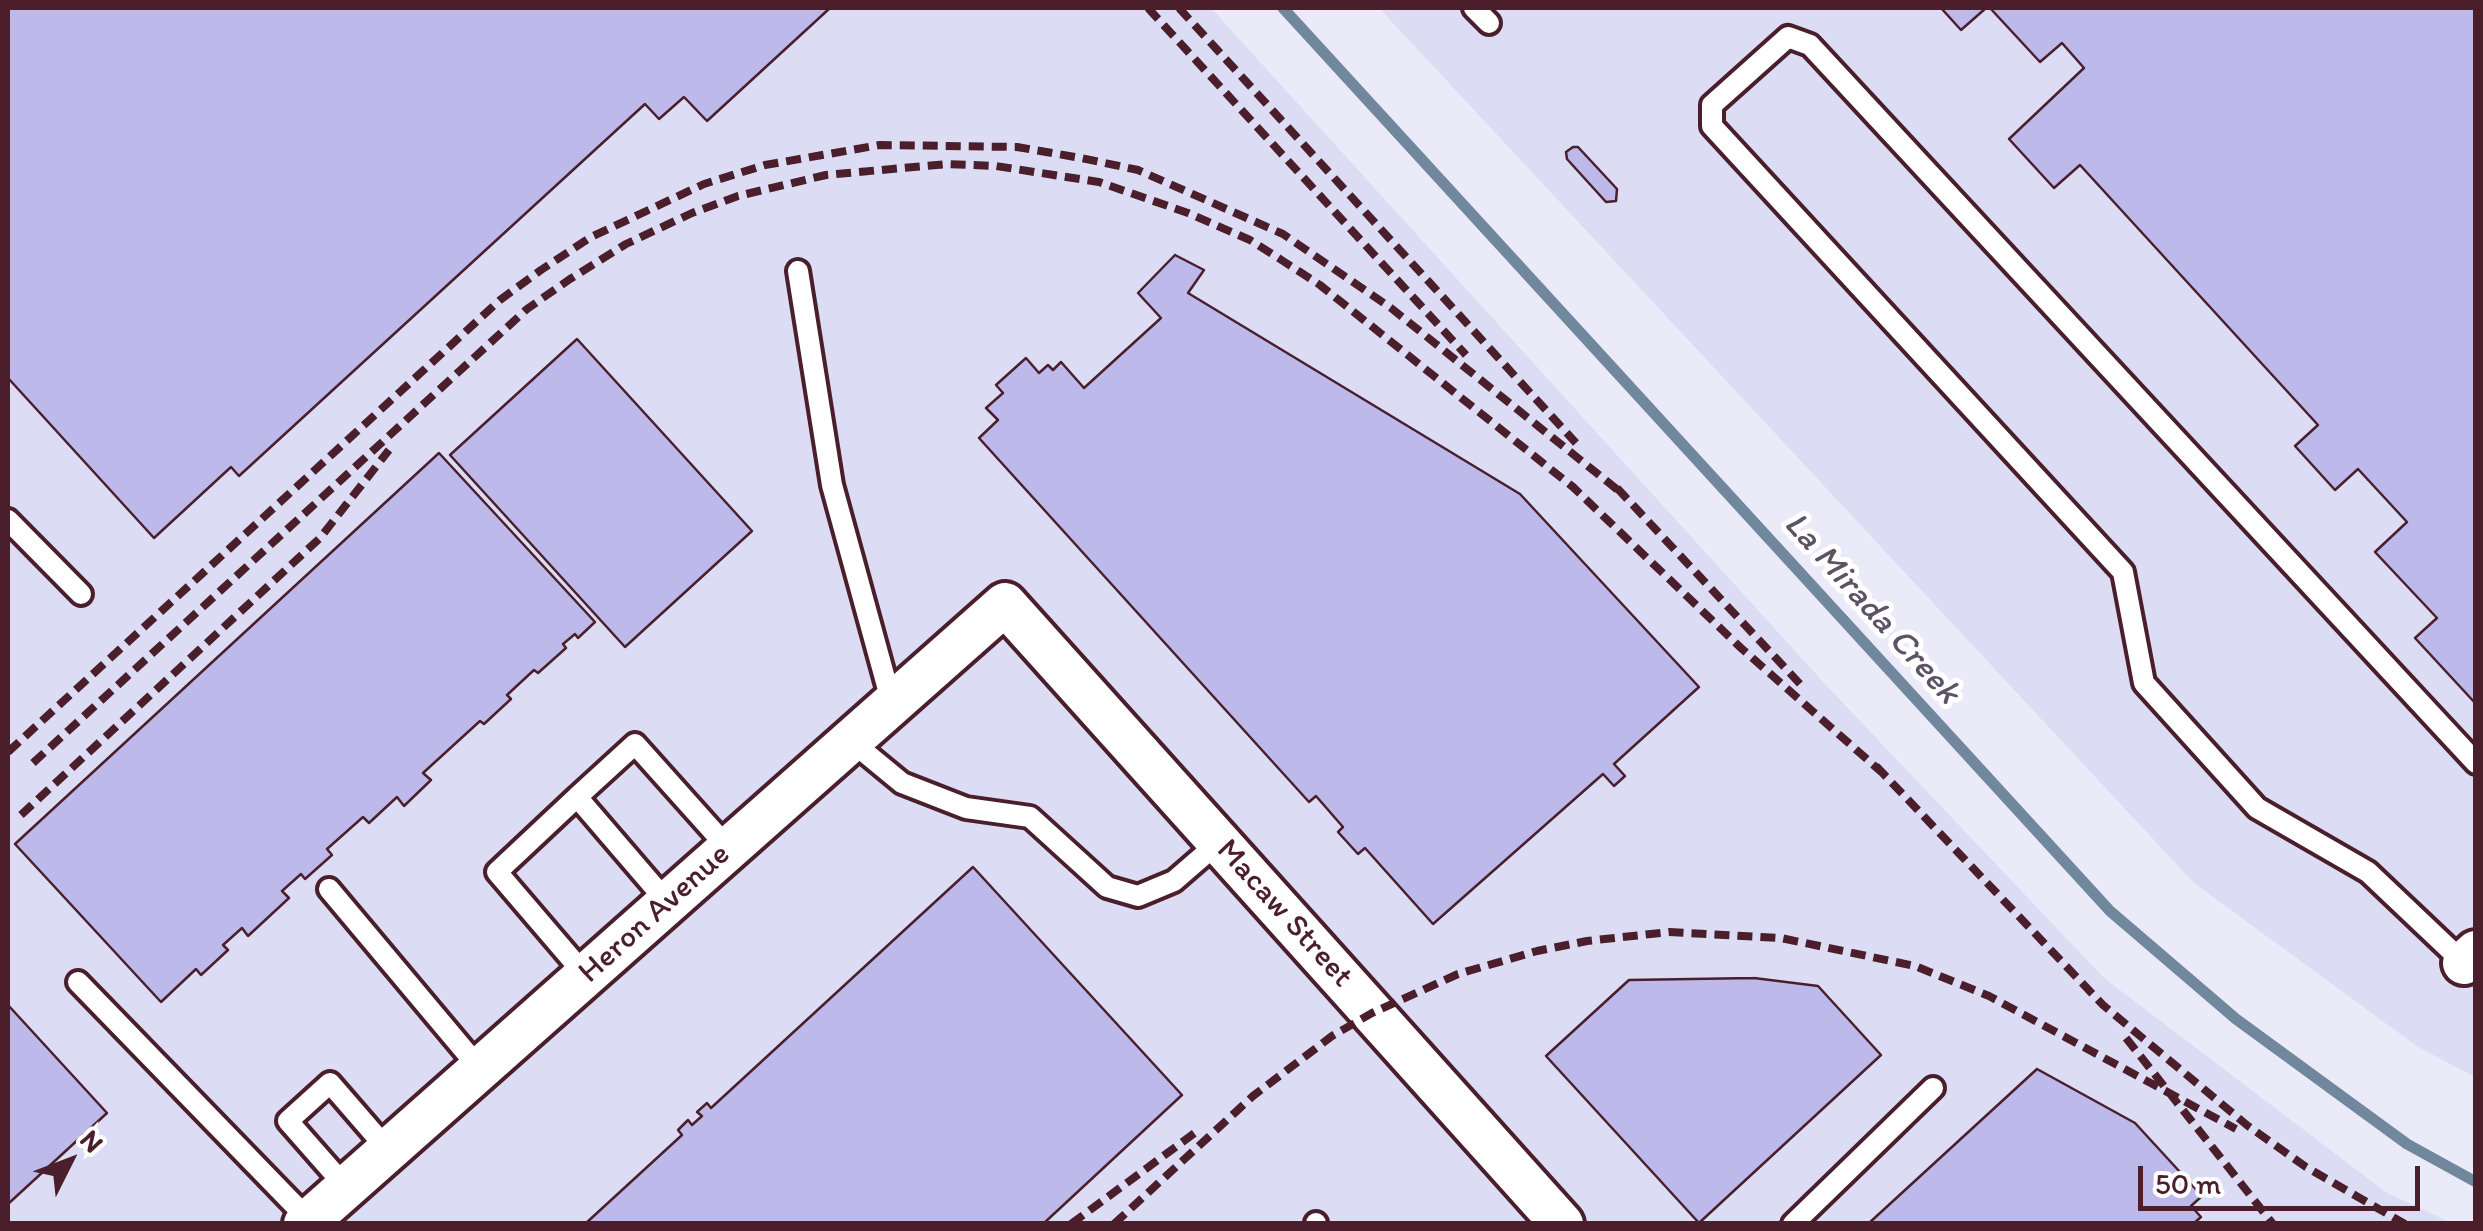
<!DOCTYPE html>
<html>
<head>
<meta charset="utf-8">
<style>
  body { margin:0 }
  #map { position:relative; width:2483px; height:1231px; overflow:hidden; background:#ebeaf9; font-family:Itim,sans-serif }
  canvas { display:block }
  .frame { position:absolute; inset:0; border:10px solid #4a1f2b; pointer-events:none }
  .north { position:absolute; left:20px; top:1111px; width:100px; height:100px; -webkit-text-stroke:8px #fff; paint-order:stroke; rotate:48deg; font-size:28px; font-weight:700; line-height:40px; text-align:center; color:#4a1f2b }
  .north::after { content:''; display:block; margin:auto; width:35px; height:45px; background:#4a1f2b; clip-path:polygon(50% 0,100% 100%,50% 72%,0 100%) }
  .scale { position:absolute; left:2138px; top:1166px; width:282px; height:45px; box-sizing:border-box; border:5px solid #4a1f2b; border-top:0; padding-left:12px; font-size:30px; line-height:35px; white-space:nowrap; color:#4a1f2b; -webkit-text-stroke:8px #fff; paint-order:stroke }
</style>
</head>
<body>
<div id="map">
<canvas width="2483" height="1231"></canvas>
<div class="frame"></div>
<div class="north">N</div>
<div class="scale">50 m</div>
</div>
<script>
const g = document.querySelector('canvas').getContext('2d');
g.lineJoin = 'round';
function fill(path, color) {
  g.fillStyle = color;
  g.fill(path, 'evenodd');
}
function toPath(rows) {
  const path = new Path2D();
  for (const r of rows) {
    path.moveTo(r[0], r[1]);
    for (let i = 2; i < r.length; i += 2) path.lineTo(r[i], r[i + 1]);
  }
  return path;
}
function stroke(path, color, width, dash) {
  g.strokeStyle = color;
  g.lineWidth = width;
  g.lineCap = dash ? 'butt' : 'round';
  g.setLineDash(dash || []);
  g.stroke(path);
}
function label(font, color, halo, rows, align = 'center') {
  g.font = font + ' Itim,sans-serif';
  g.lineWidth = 10;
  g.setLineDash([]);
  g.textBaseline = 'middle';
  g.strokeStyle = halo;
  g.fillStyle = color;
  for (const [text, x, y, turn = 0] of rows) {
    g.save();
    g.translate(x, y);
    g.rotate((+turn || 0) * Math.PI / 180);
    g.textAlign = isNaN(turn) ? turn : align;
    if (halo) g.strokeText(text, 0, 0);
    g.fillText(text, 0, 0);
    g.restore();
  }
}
fill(toPath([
  [8,8,1211,8,1825,684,2104,978,2387,1193,2452,1223,8,1223],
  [1379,8,2475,8,2475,1077,2418,1047,2194,883]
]), '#dddcf5');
stroke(toPath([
  [1283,8,2110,911,2236,1019,2407,1144,2476,1182]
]), '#70879e', 11);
const building = toPath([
  [8,8,830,8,707,121,684,97,659,119,645,104,239,476,231,467,154,538,8,378,8,8],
  [1941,8,1986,8,1961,30,1941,8],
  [1990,8,2476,8,2476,704,2415,638,2437,618,2375,552,2407,522,2358,469,2335,490,2295,446,2318,425,2080,165,2054,188,2009,139,2084,68,2062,43,2040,62,1990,8],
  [1573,147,1578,147,1617,189,1616,201,1606,202,1567,159,1566,152,1573,147],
  [1175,255,1204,270,1188,293,1520,494,1699,687,1614,764,1625,776,1614,786,1603,774,1433,924,1365,848,1358,854,1338,832,1343,827,1316,796,1309,802,979,438,998,420,986,408,1003,393,996,385,1026,358,1039,373,1048,365,1053,370,1061,362,1084,388,1161,318,1138,293,1175,255],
  [577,339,752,531,625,647,450,455,577,339],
  [439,453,595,622,578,638,575,634,563,644,566,648,538,673,534,670,507,695,511,699,484,724,480,721,423,773,431,780,404,806,397,797,369,823,363,817,327,849,332,855,305,879,301,874,282,891,289,898,248,936,242,928,223,945,228,950,201,975,196,969,161,1002,15,844,439,453],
  [973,867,1182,1095,1043,1224,585,1224,682,1135,678,1130,688,1120,692,1125,702,1116,697,1112,707,1103,711,1108,973,867],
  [1754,978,1818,986,1881,1055,1699,1223,1546,1056,1629,980,1754,978],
  [8,1005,107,1113,8,1204,8,1005],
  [2037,1069,2135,1123,2202,1196,2191,1206,2201,1217,2193,1224,1868,1224,2037,1069]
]);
fill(building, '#bdbaeb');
stroke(building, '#4a1f2b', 2.5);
const service = toPath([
  [1474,8,1489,23],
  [798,271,832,485,892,704],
  [8,520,81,594],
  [851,741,902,783,966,808,1030,817,1107,887,1138,896,1174,881,1219,842],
  [577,797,497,872,586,976],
  [329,889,480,1069],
  [668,903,577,797,635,744,729,849],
  [2464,963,2368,872,2257,808,2144,683,2123,572,1712,126,1712,105,1788,37,1810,45,2476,763],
  [78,982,309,1220],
  [346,1187,288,1121,330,1083,388,1150],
  [1316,1223,1316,1224],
  [1793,1224,1933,1088]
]);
const minor = toPath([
  [2464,963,2476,952],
  [305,1224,1005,604,1562,1224]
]);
stroke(service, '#4a1f2b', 28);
stroke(minor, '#4a1f2b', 50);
stroke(service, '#fff', 20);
stroke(minor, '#fff', 42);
stroke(toPath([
  [1148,8,1466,355],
  [1179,8,1576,443],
  [1617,488,1801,685],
  [8,752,500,300,541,270,591,237,704,184,765,165,880,145,1017,147,1081,158,1138,170,1283,234,1391,308,1624,495],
  [33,763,527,309,570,279,626,244,692,213,738,196,826,175,947,164,996,166,1099,182,1188,213,1250,240,1283,261,1320,285,1573,487,1741,648,1886,776],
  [1876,766,2103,1005,2248,1126,2306,1167,2405,1224],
  [21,815,320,538,389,450],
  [2126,1038,2273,1224],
  [1071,1224,1196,1132],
  [1114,1224,1253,1096,1332,1036,1372,1013,1458,974,1537,951,1587,941,1669,932,1781,938,1915,966,1989,996,2236,1129]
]), '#4a1f2b', 8, [15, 8]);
label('32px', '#4a1f2b', '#fff', [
  ["Heron Avenue",655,914,-42],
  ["Macaw Street",1284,914,48]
]);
label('italic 35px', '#5d5364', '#fff', [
  ["La Mirada Creek",1871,609,48]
]);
</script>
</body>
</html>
